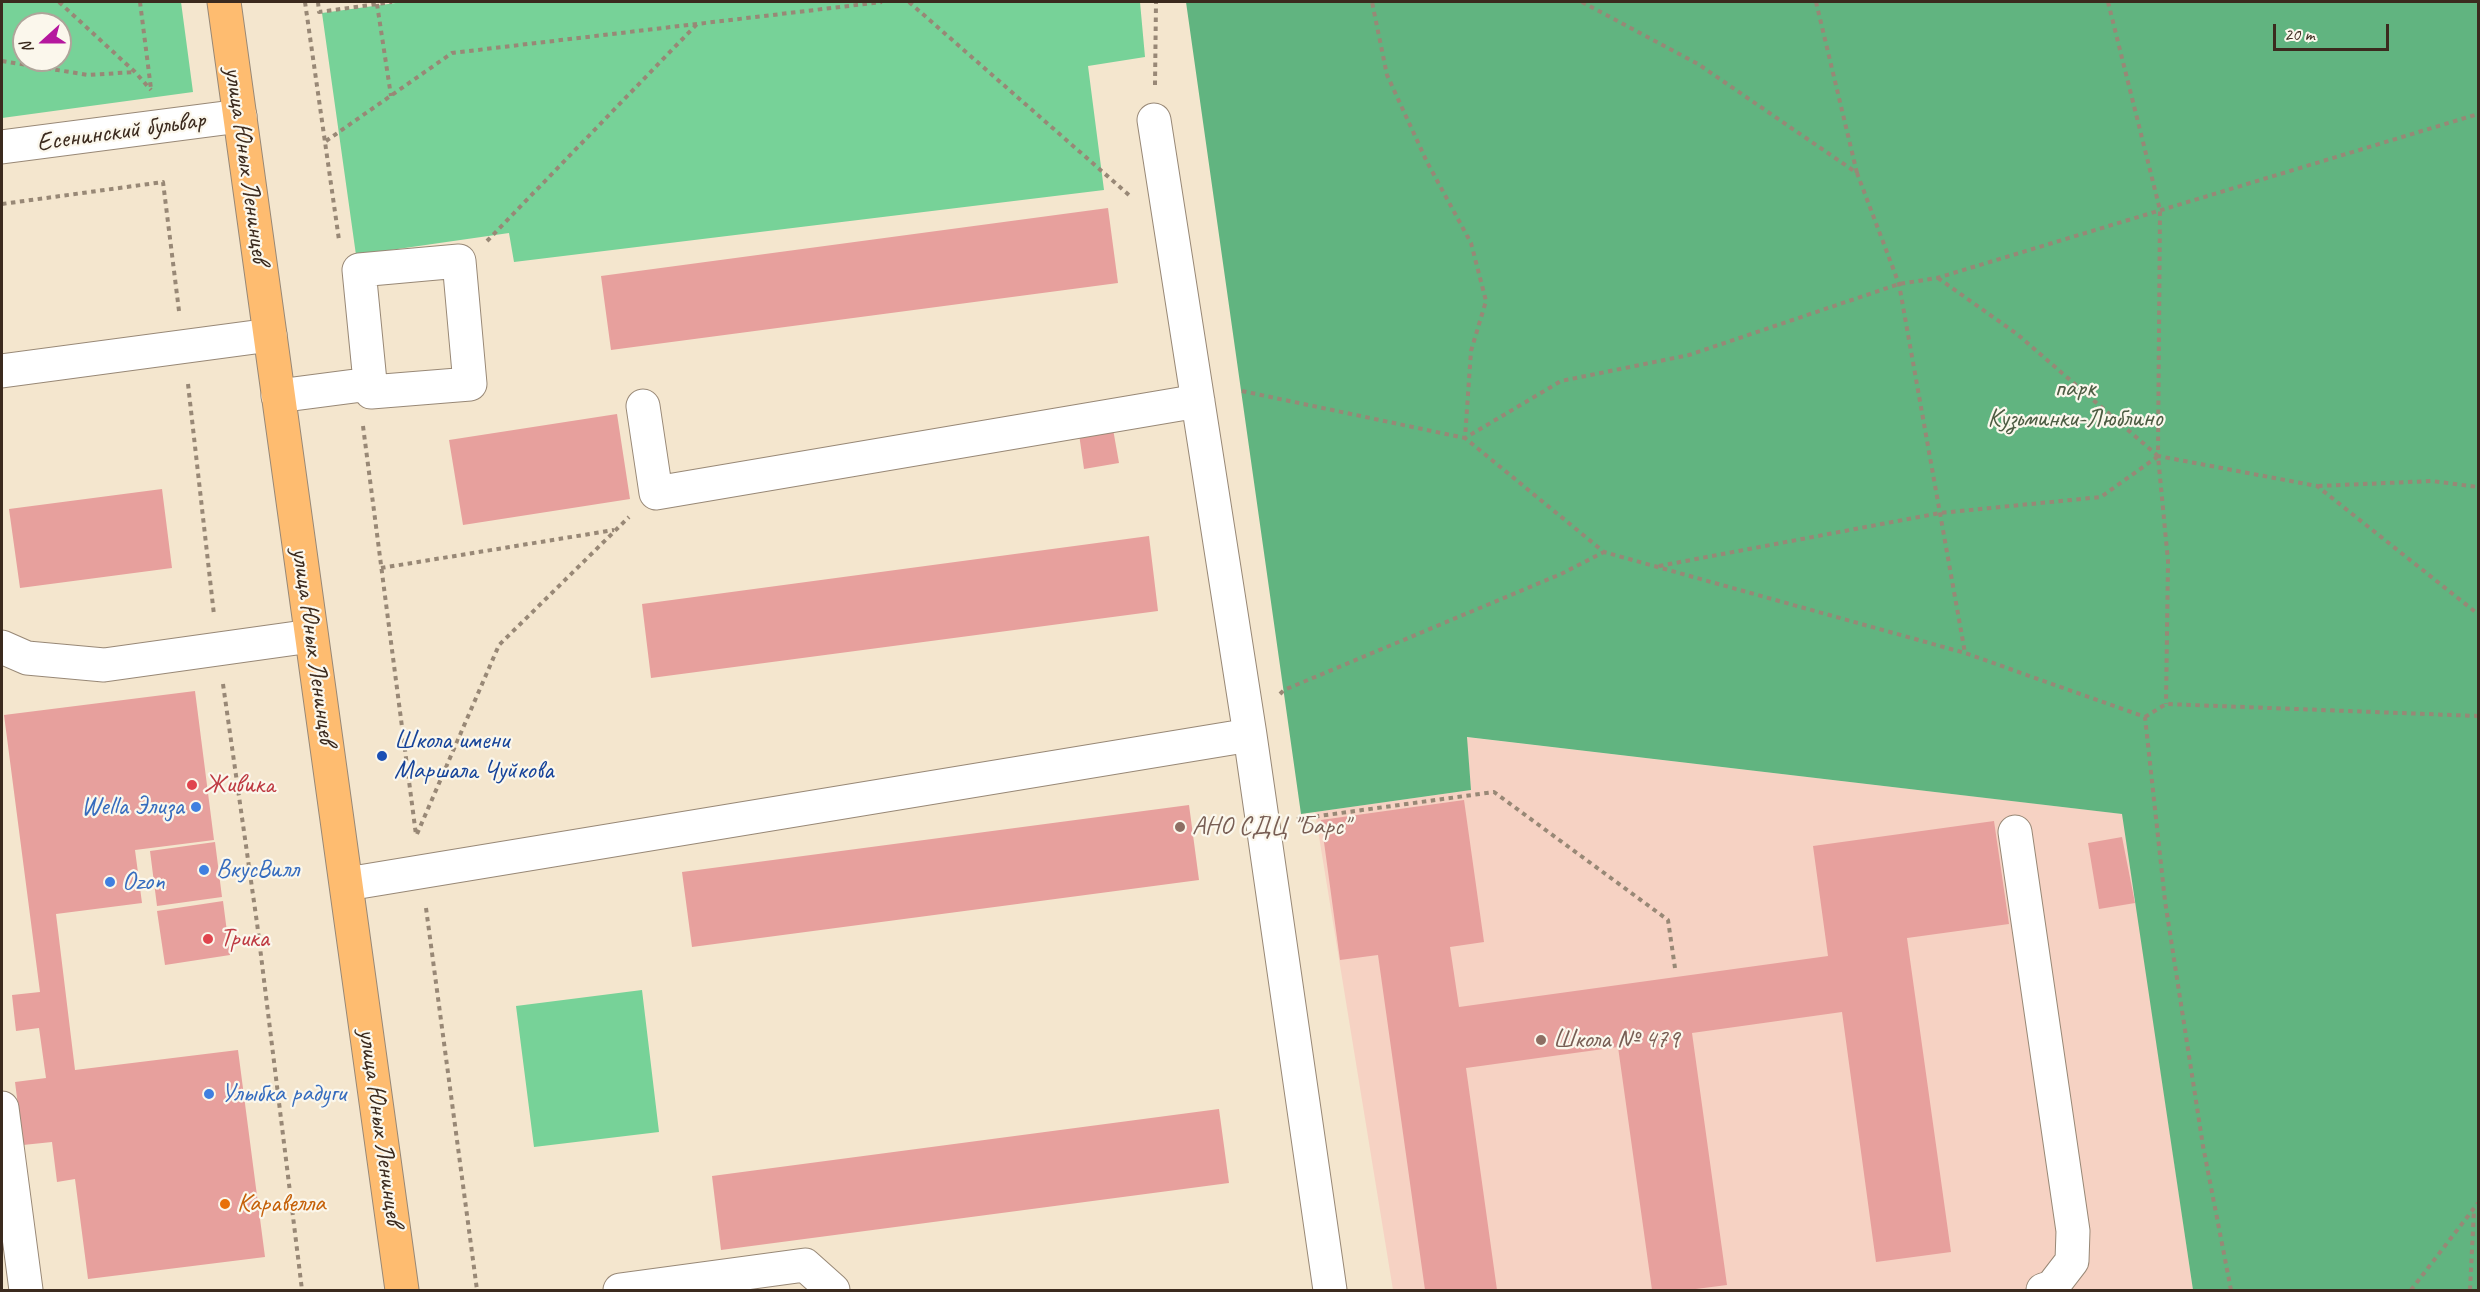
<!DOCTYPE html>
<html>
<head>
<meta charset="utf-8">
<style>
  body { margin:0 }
  #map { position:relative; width:2480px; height:1292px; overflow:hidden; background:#f4e6ce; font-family:Caveat,sans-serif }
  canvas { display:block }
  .frame { position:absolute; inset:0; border:3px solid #3b2a1e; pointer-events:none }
  .north { position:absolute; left:12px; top:12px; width:60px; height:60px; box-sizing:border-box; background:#fbf7ec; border:2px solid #aea59a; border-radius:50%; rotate:249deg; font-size:16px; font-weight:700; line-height:24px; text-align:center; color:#3b2a1e }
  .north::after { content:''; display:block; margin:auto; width:21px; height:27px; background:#b5179e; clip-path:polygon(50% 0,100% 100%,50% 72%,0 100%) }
  .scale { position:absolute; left:2273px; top:24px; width:116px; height:27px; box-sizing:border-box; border:3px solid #3b2a1e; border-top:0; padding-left:8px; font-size:18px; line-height:21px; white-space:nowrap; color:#3b2a1e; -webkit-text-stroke:4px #fbf7ec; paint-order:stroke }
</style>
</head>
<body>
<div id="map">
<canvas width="2480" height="1292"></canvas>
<div class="frame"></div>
<div class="north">N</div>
<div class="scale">20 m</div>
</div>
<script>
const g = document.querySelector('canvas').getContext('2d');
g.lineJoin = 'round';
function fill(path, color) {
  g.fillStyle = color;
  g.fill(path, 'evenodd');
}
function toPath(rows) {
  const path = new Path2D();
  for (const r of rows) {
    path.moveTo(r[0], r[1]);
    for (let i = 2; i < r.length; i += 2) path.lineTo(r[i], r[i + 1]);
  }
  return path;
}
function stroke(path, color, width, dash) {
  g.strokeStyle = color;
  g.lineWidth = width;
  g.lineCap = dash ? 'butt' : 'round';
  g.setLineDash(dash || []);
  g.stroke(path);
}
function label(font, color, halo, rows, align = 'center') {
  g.font = font + ' Caveat,sans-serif';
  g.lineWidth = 4.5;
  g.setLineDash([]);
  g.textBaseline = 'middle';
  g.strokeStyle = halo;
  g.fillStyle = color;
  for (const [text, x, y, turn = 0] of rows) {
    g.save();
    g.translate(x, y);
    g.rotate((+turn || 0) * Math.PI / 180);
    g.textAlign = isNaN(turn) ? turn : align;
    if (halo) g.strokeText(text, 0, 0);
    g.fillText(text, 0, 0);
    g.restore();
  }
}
fill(toPath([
  [1466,737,2123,814,2193,1290,1393,1290,1315,812,1471,790]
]), '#f6d2c3');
fill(toPath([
  [2,2,181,2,193,92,2,118],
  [24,24,60,24,60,60,24,60],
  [403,2,1140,2,1145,57,1088,66,1104,190,514,262,509,233,356,255,322,13],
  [642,990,659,1132,534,1147,516,1006]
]), '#77d298');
fill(toPath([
  [1186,2,2478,2,2478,1290,2193,1290,2122,814,1467,737,1471,790,1301,814]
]), '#61b480');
fill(toPath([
  [1108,208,1118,283,611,350,601,276],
  [617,414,630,499,463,525,449,440],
  [1113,429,1119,463,1084,469,1079,434],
  [162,489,172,568,20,588,9,509],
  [1149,536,1158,611,651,678,642,604],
  [195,691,214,840,135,850,142,903,56,914,75,1070,238,1050,265,1257,88,1279,75,1179,57,1182,52,1142,23,1145,15,1082,46,1078,39,1028,16,1031,12,995,40,992,4,715],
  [1464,800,1484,942,1450,947,1459,1007,1828,956,1813,846,1994,821,2009,924,1907,938,1951,1252,1876,1262,1842,1012,1692,1033,1727,1285,1688,1290,1652,1290,1618,1047,1466,1068,1497,1290,1425,1290,1378,955,1340,960,1321,820],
  [1189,805,1199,880,692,947,682,872],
  [2122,837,2135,903,2099,909,2088,843],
  [215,842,222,897,157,906,150,851],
  [223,901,230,955,165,965,157,911],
  [1219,1109,1229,1183,721,1250,712,1176]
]), '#e7a09d');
const minor = toPath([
  [2,147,240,116],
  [459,261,470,384,371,392,359,270,459,261],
  [2,371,270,335],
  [278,396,370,384],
  [643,406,656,493,1198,401],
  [2,647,27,658,104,665,311,636],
  [1250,735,1330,1290],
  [2015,832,2073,1231,2072,1261,2052,1287,2043,1290],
  [347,884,1250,735,1154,120],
  [2,1108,26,1290],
  [620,1290,805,1265,833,1290]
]);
const major = toPath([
  [224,2,402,1290]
]);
stroke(minor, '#988876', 35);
stroke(major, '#988876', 35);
stroke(toPath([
  [59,2,135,72,151,90],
  [140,2,151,89],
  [305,2,339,240],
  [318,2,319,12,392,2],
  [909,2,1129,195],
  [1582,2,1698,64,1857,173,1899,284,1965,653],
  [1816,2,1857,173],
  [2108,2,2160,210,2158,456,2317,486,2478,614],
  [377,4,391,96],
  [2,61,88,75,135,72],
  [1155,85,1156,2],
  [326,141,452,53,882,2],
  [2,204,163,182,179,311],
  [487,241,697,24],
  [1938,278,2017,334,2158,456,2168,561,2166,704],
  [188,384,214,615],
  [1242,391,1465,438,1471,351,1486,301,1471,243,1427,162,1387,75,1372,2],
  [363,426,416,835],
  [2318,486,2432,481,2478,487],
  [1659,566,1940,513,2101,497,2157,457],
  [381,568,614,530],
  [223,684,257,923,302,1290],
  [1280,694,1284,690,1561,574,1604,552],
  [2145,717,2166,704,2478,716],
  [1297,819,1494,792,1668,920,1675,968],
  [417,834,499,645,629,517],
  [426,908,477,1290],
  [2231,1290,2203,1146,2165,901,2145,717,1965,653,1604,552,1465,438,1561,381,1689,355,1899,284,1937,278,2478,114],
  [2411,1290,2478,1203],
  [2470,1290,2474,1209]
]), '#988876', 4, [4.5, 4.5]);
stroke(minor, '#fff', 33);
stroke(major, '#febc70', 33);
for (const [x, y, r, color] of [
  [382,756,6,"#1a4fb4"],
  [192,785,6,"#e0444e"],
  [196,807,6,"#3f7fe0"],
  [1180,827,6,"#8d6e63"],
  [204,870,6,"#3f7fe0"],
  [110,882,6,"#3f7fe0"],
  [208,939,6,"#e0444e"],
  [1541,1040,6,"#8d6e63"],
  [209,1094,6,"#3f7fe0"],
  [225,1204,6,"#e8710a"]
]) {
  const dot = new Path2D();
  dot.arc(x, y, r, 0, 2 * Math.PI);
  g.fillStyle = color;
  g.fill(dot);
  stroke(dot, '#fbf7ec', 2);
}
label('26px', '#3b2a1e', '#fbf7ec', [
  ["Есенинский бульвар",121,132,-8],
  ["улица Юных Ленинцев",246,165,82],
  ["улица Юных Ленинцев",313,646,82],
  ["улица Юных Ленинцев",380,1127,82]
]);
label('26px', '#4d5c43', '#fbf7ec', [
  ["парк",2075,389],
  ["Кузьминки-Люблино",2075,419]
]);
label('26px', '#164399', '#fbf7ec', [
  ["Школа имени",394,741],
  ["Маршала Чуйкова",394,771]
], 'left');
label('26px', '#be3a42', '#fbf7ec', [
  ["Живика",204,785],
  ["Трика",220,939]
], 'left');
label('26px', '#366cbe', '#fbf7ec', [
  ["Wella Элиза",184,807,"right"],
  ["ВкусВилл",216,870],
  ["Ozon",122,882],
  ["Улыбка радуги",221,1094]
], 'left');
label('26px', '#785e54', '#fbf7ec', [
  ["АНО СДЦ \"Барс\"",1192,827],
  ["Школа № 479",1553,1040]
], 'left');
label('26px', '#c56008', '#fbf7ec', [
  ["Каравелла",237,1204]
], 'left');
</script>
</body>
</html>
